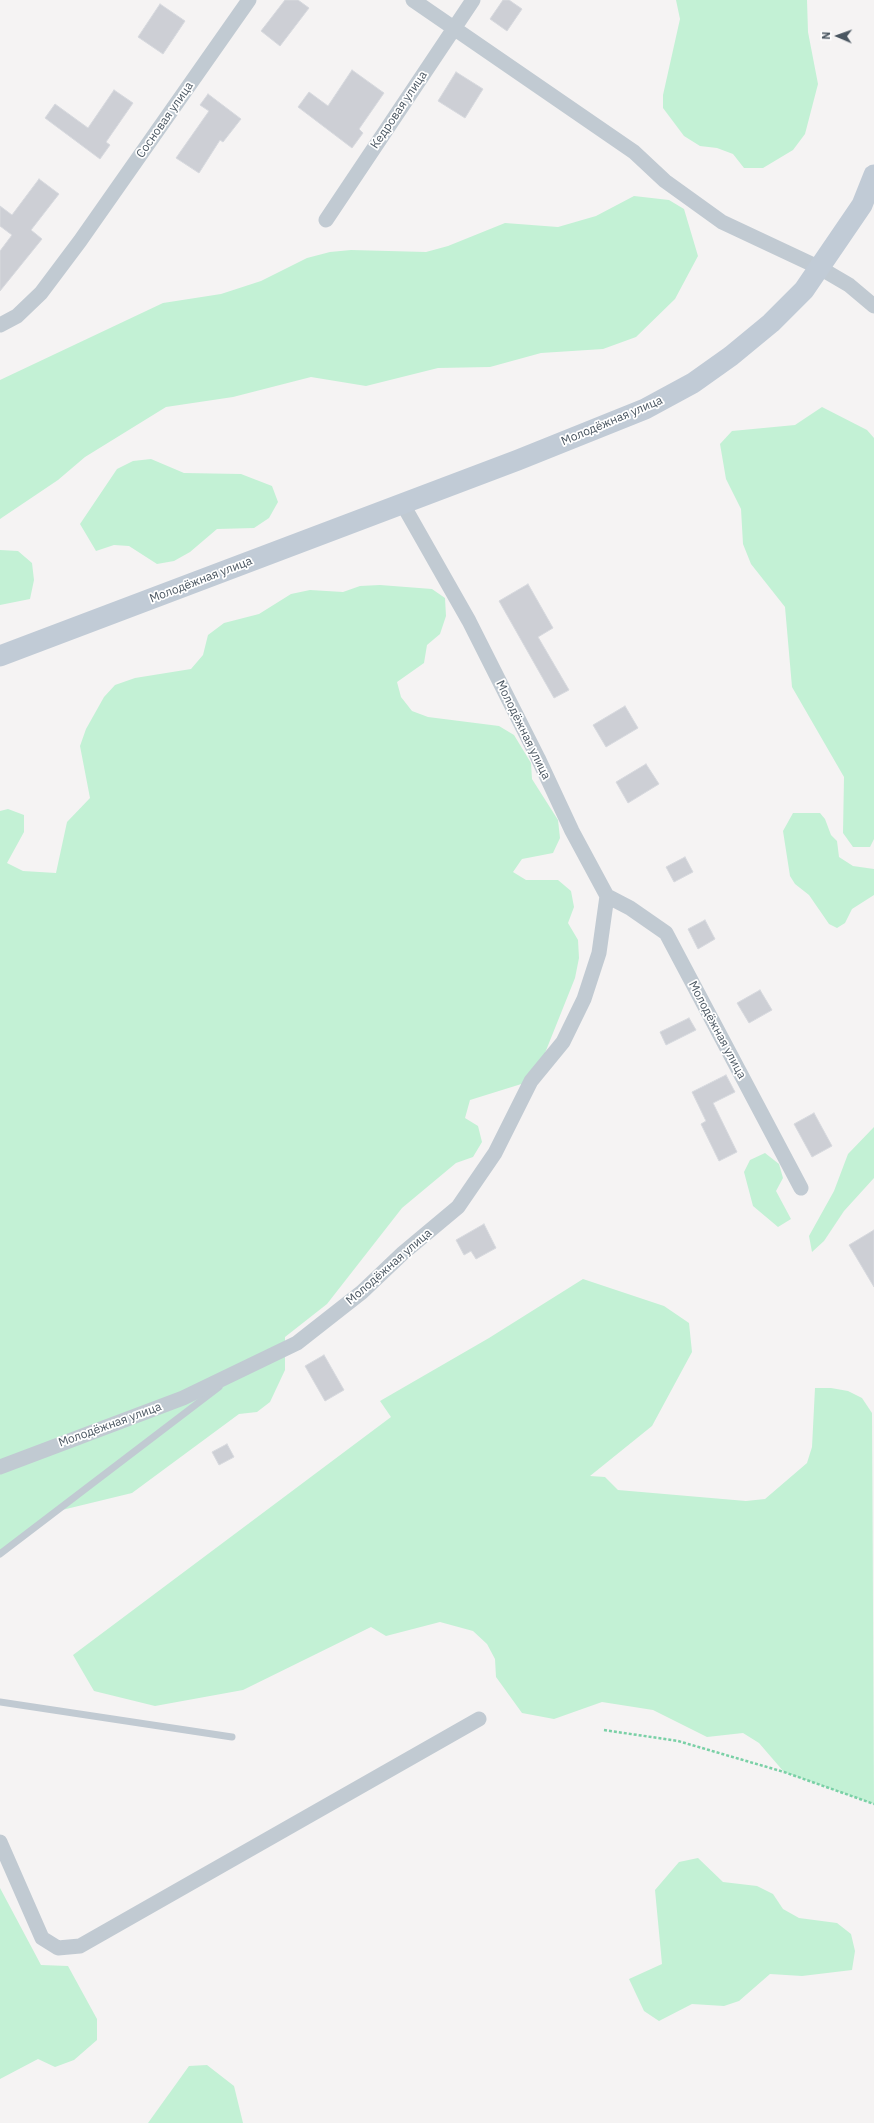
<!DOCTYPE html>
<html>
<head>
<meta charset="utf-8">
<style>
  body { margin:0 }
  #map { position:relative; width:874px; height:2123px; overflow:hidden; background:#f5f3f3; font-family:"IBM Plex Sans",sans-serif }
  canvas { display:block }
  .north { position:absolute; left:818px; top:16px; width:40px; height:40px; -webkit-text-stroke:3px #fff; paint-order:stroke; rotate:272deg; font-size:11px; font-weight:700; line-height:16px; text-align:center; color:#4a5661 }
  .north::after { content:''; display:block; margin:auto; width:14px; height:18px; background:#4a5661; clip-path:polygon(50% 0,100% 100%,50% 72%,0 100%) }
</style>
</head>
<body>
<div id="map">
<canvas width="874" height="2123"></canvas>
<div class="north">N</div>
</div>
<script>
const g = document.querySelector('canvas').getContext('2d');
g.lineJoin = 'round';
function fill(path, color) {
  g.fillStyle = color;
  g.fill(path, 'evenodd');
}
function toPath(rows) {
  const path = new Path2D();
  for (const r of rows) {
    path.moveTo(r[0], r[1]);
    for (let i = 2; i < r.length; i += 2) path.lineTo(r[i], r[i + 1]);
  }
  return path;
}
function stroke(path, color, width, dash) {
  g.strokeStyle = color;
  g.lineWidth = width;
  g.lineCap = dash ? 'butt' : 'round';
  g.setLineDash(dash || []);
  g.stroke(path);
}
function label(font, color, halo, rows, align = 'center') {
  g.font = font + ' "IBM Plex Sans",sans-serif';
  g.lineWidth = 3.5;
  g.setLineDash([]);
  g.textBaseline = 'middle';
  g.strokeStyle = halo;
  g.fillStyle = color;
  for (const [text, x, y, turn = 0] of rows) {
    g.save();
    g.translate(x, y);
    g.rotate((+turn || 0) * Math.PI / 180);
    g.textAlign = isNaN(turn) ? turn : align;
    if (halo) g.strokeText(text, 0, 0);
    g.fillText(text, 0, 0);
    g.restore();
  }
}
fill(toPath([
  [676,0,807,0,808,32,818,84,805,134,793,150,763,168,744,168,733,154,717,148,700,146,684,136,663,108,663,95,680,19],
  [634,196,669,200,684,209,698,256,675,299,636,337,603,349,541,353,490,367,438,368,366,386,311,377,233,397,166,407,85,457,58,480,0,519,0,380,163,303,221,294,261,281,307,258,330,252,351,250,426,252,448,246,505,223,558,227,596,216],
  [822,407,867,430,874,438,874,839,870,847,853,847,843,833,844,777,792,687,785,607,751,564,743,544,741,509,726,479,720,444,732,431,795,425],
  [151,459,184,473,241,474,272,486,278,502,269,518,254,528,217,529,190,552,174,561,157,564,129,546,114,545,96,551,80,524,117,469,133,461],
  [0,550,18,551,32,563,34,580,30,599,0,605],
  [380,585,432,589,445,598,446,616,440,634,427,645,424,663,397,682,401,697,412,711,428,717,499,726,514,735,531,763,532,779,558,820,560,838,553,853,522,859,513,872,526,880,558,880,571,891,574,907,568,923,578,940,579,958,575,978,541,1063,531,1081,470,1100,465,1118,478,1126,482,1142,473,1157,456,1163,402,1208,327,1304,285,1337,285,1370,270,1402,257,1412,239,1414,132,1493,62,1510,0,1551,0,811,8,809,24,815,24,832,7,863,23,871,56,873,67,822,90,798,80,746,86,729,104,697,115,685,135,678,191,669,203,655,208,635,224,623,259,614,291,594,310,590,343,592,360,586],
  [793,813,820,813,825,819,831,835,837,841,839,857,853,866,874,869,874,895,852,909,845,923,837,928,829,924,809,895,795,884,790,876,783,831],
  [874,1127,874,1178,844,1211,824,1241,812,1252,809,1236,834,1191,848,1154],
  [765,1153,779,1164,783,1178,776,1191,791,1219,778,1227,753,1206,744,1172,750,1160],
  [583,1279,664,1306,689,1323,692,1352,652,1426,590,1476,605,1477,618,1490,746,1501,765,1499,807,1463,812,1447,815,1388,831,1388,848,1391,862,1398,872,1413,874,1804,784,1772,759,1743,743,1733,707,1737,653,1710,602,1702,554,1719,522,1713,496,1677,495,1659,487,1644,473,1631,440,1622,386,1636,371,1627,243,1690,155,1706,94,1691,73,1655,391,1417,380,1401,489,1338],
  [698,1858,723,1882,757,1886,773,1894,783,1909,799,1918,837,1923,851,1934,855,1951,852,1970,802,1976,770,1974,739,2001,724,2006,692,2004,659,2021,644,2011,629,1979,662,1964,655,1890,679,1862],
  [0,1888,41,1965,68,1966,97,2019,97,2040,74,2060,55,2067,38,2059,0,2079],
  [207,2065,234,2086,243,2123,148,2123,189,2066]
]), '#c3f1d5');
const building = toPath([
  [285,0,298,0,309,8,280,46,261,31,285,0],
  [503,0,509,0,522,9,507,31,490,19,503,0],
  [160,4,185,21,163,54,138,37,160,4],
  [352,70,384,93,359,129,363,133,352,148,298,107,309,92,328,106,352,70],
  [456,72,483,89,465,118,438,101,456,72],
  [114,90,133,103,106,142,110,145,100,159,45,118,55,104,88,128,114,90],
  [208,94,241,119,223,142,220,140,199,173,176,158,209,111,200,105,208,94],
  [39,179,59,194,31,230,42,239,0,291,0,251,12,235,0,226,0,206,12,215,39,179],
  [528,584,553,628,538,637,569,690,554,698,499,601,528,584],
  [625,706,638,728,606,747,593,725,625,706],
  [646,764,659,784,628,803,616,782,646,764],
  [685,857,693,872,674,882,666,867,685,857],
  [705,920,715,939,698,949,688,929,705,920],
  [760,990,772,1010,749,1023,737,1003,760,990],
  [689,1018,696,1030,666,1045,660,1032,689,1018],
  [726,1075,735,1092,713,1103,737,1152,719,1161,701,1124,706,1121,692,1092,726,1075],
  [814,1113,832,1146,812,1157,794,1124,814,1113],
  [484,1224,496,1248,476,1259,471,1251,464,1255,456,1240,484,1224],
  [874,1230,874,1287,849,1245,874,1230],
  [324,1355,344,1390,325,1401,305,1366,324,1355],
  [227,1444,234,1457,219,1465,212,1452,227,1444]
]);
fill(building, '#cdcfd5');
stroke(building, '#d7d9de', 1);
stroke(toPath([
  [604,1730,678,1741,784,1772,874,1804]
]), '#7ad0a6', 2.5, [3, 2]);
stroke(toPath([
  [0,1554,219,1387],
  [0,1702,232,1737]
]), '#c1cad2', 7);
stroke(toPath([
  [413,0,634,152,665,181,722,222,820,268,849,285,874,306],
  [326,220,473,0],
  [0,325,17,316,41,293,80,241,249,0],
  [402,503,469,621,538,758,572,831,607,896,630,908,666,933,801,1188],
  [0,1467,183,1398,297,1343,362,1292,403,1253,458,1207,495,1153,531,1081,563,1042,584,999,599,953,607,896],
  [0,1842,42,1938,58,1948,80,1946,479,1719]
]), '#c1cad2', 15);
stroke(toPath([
  [0,656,518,460,645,409,693,383,731,356,771,323,804,290,862,205,874,175]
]), '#c1cbd6', 21);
label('12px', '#4a5661', '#fff', [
  ["Кедровая улица",399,110,-56],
  ["Сосновая улица",165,120,-55],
  ["Молодёжная улица",612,421,-23],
  ["Молодёжная улица",201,580,-21],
  ["Молодёжная улица",523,730,64],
  ["Молодёжная улица",717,1030,62],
  ["Молодёжная улица",389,1267,-41],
  ["Молодёжная улица",110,1425,-20]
]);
</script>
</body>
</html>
